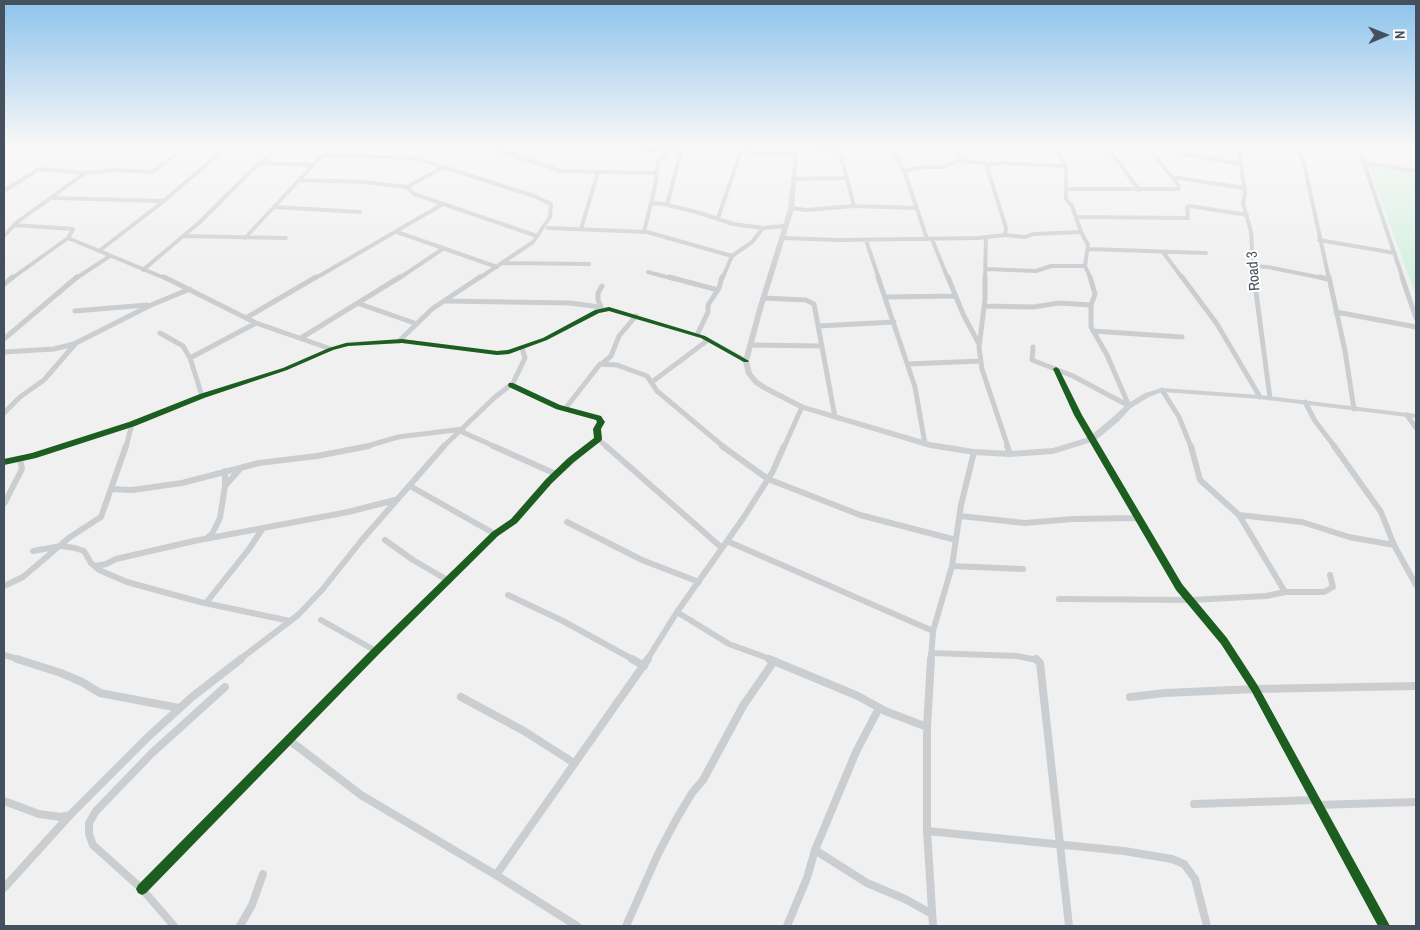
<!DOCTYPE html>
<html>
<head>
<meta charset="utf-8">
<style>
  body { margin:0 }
  #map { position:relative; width:1420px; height:930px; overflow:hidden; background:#f1f0f0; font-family:"Archivo Narrow",sans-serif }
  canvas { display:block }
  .frame { position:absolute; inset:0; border:5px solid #45505e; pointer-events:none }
  .north { position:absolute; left:1360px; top:10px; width:50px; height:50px; -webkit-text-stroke:4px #fff; paint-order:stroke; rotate:89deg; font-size:14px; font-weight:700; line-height:20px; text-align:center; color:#45505e }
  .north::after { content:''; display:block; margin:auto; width:18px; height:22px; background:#45505e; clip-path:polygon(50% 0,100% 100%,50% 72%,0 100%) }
</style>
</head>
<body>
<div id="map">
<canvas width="1420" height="930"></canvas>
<div class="frame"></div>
<div class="north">N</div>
</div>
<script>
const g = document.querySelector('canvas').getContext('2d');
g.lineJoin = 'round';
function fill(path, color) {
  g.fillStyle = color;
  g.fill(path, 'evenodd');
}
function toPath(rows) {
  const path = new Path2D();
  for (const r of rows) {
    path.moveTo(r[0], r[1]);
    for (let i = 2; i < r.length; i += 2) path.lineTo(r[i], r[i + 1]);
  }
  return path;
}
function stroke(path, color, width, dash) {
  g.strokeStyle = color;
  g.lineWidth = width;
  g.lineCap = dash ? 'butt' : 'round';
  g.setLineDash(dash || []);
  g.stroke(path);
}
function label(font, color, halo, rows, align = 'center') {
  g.font = font + ' "Archivo Narrow",sans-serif';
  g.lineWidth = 4;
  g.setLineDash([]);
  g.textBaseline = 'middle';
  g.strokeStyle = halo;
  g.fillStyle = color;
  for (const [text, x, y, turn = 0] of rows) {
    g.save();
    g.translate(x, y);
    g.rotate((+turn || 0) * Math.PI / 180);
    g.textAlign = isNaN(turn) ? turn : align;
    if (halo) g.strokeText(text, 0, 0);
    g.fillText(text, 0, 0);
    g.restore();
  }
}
fill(toPath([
  [1368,164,1416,172,1416,296]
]), '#d3f1e1');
stroke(toPath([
  [479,145,562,171,655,173],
  [808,145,808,149,839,150],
  [838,145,854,206],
  [891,145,906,176,927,239],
  [1053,145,1061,156,1066,168,1066,199,1072,206,1081,232,1088,245,1085,266,1091,279],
  [1106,145,1139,190],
  [1181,145,1180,150,1184,154,1240,164],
  [1238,145,1245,193,1243,203,1251,232,1254,279],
  [1297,145,1304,164,1329,279],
  [1358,145,1403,279],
  [575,147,677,151,680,155,667,205],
  [324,155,415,158,534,196,551,204,550,217,533,242,478,279],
  [511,155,528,145],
  [261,163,313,165],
  [1364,163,1416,171],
  [986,165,1002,163,1065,166],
  [904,171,924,167,943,167,960,160],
  [1172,177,1244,188],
  [794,179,845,178],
  [299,180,363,182,407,187,414,194,537,236],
  [407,187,442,168],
  [1065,189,1179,189,1179,186,1146,145],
  [4,191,39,169,85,173],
  [54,198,164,201],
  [651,203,664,204,700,213,733,224,763,228,785,226],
  [275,207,360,212],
  [791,208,806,210,854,206,916,208],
  [1076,217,1188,218,1187,207,1190,206,1247,215],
  [718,218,741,151,796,154],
  [548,228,647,232,732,256],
  [581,229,598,172],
  [397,232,497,267],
  [644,232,655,187,658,162,672,150],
  [1005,235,1025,237,1033,234,1081,232],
  [4,236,16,223,85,173,117,170,152,172,175,155],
  [183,236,286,238],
  [68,238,167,279],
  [245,238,332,145],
  [783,238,839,240,978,238,1005,235,1006,228,986,164,960,160,954,145],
  [932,239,948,279],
  [866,240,879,279],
  [1319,240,1395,253],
  [1088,249,1206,253],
  [99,251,164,201,229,145],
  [1163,252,1183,279],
  [502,263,589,264],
  [1253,266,1268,267,1327,279],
  [986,269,1036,271,1051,266,1085,266],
  [143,270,201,221,251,171,281,145],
  [648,272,674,279],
  [11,279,68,238,73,229,14,225],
  [75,279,110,256],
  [314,279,443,204],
  [398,279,444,248],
  [722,279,732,256,752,242,763,228],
  [985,279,986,237]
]), '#cbced1', 4);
stroke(toPath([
  [164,277,256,323,331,349],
  [669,277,718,290],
  [878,277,915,387,925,444],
  [948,277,963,314,979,344],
  [985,277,985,299,979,348,982,369,1008,447],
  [1090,277,1095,294,1091,305,1091,327,1107,355,1129,406],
  [1182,277,1217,324,1260,397],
  [1254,277,1270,398],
  [1320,277,1328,279],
  [1329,277,1345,351,1354,409],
  [1402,277,1416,318],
  [4,284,13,277],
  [602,286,598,293,598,300,602,309],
  [886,297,955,296],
  [763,298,806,300,814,304,835,417],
  [445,301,570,303,600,307],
  [360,304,417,324],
  [984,306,1033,307,1059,303,1091,305],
  [75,311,147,305],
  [1336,312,1416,327],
  [246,318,316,277],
  [819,326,894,322],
  [1093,331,1182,337],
  [160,333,183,346,190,358,202,396],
  [697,335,708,312,708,305,719,288,722,277],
  [301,338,400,277],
  [4,339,77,277],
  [399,341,432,309,480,277],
  [750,345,822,346],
  [1033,347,1032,360,1073,376,1129,406],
  [4,352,54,349,74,344],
  [190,358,256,323],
  [603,363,611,356,619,336,636,316],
  [908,364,981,361],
  [1056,369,1078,415,1097,447],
  [652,382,708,340],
  [511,385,558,407,599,418,601,422,597,429,598,439,587,447],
  [1162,390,1179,417,1191,447],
  [1305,402,1315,421,1335,447],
  [565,409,600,364,617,365,647,376,657,391,724,447],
  [4,413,20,397,44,380,76,343,151,305,190,289],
  [1407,415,1416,428],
  [460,431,496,447],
  [598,439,607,447],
  [126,447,132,424],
  [364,447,398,437,463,429],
  [443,447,494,398,513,383,525,358,522,348],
  [784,447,802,407]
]), '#cbced1', 5);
stroke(toPath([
  [493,446,556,474],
  [606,446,722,548],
  [722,446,768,479,860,515,956,540],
  [1007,446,1010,454],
  [1096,446,1179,587,1224,641,1237,660],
  [1191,446,1200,480,1239,515,1285,592],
  [1334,446,1381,512,1394,545,1416,585],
  [225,486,240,469],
  [410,486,495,534],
  [111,489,132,490,182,483,259,463,317,456,369,446],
  [4,504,22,469,20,459],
  [1239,515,1302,522,1349,537,1394,545],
  [960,516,1025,523,1073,519,1138,518],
  [567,522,642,560,699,582],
  [207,538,212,534,220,518,225,486,225,471],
  [385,540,413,560,449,581],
  [727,541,933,631],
  [33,551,61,546,75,548,84,551,91,563,99,570,127,582,200,602,290,621],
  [95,566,106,564,116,559,194,541,348,512,395,500],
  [952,566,1023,569],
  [4,586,23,577,70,537,101,517,126,446],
  [508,595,563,621,634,660],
  [1059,599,1191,600,1266,596,1285,592,1324,592,1333,587,1330,575],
  [206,603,249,549,263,528],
  [677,612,729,644,773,660],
  [321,620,376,651],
  [931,653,1017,656,1037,660],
  [4,655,21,660],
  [239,660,298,615,322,590,361,541,444,446],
  [367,660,495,534,514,521,549,481,589,446],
  [647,660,677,612,744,517,773,471,784,446],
  [931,660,933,631,952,566,961,505,974,452]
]), '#cbced1', 6);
stroke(toPath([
  [17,659,61,673,82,682,100,693,179,708],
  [632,659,644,666],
  [769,659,858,696,885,711,927,727],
  [931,659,927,727,927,831,933,926],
  [1036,659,1040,663,1069,926],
  [1236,659,1255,689,1384,926],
  [461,697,524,731,574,763],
  [1130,697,1165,693,1255,689,1416,686],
  [289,740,361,795,496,875,577,926],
  [4,801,39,814,61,817,70,815],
  [1194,804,1315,800],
  [1317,805,1416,802],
  [927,831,1124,851,1172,859,1184,864,1195,879,1207,926],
  [815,850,867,883,905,899,932,914],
  [496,875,648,659],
  [4,888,70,815,148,737,192,697,241,659],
  [142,889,368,659],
  [174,926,142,889,93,845,89,834,89,823,96,811,152,753,225,687],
  [240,926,252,905,263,874],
  [626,926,658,854,677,818,692,793,703,780,743,706,774,661],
  [787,926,807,878,815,850,856,752,879,708]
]), '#cbced1', 8);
fill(toPath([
  [797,145,801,145,798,154,794,209,763,309,749,361,752,373,758,380,767,386,804,405,930,442,974,449,1010,451,1053,448,1089,437,1113,417,1127,404,1145,393,1162,388,1260,395,1416,414,1416,418,1260,399,1162,392,1149,397,1131,408,1119,421,1095,441,1053,454,1010,457,974,455,930,448,800,409,763,390,754,384,746,374,743,362,701,338,609,311,599,313,547,340,509,354,497,355,402,343,348,346,333,350,287,370,204,398,135,426,36,458,4,465,4,459,32,453,129,422,200,394,283,368,329,348,348,342,402,339,497,351,508,350,543,338,595,310,609,307,705,336,744,357,757,309,788,209,794,154,797,145]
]), '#ccd0d3');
fill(toPath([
  [609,307,705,336,749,361,748,362,744,362,701,338,609,311,599,313,547,340,509,354,497,355,402,343,348,346,333,350,287,370,204,398,135,426,36,458,4,465,4,459,32,453,129,422,200,394,283,368,329,348,346,343,402,339,497,351,508,350,543,338,595,310,609,307],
  [1056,367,1059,369,1082,415,1182,584,1227,638,1258,686,1390,926,1378,926,1252,692,1221,644,1176,590,1074,415,1053,369,1056,367],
  [509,383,513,383,560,405,601,416,605,422,601,429,602,439,601,441,574,462,552,483,517,523,498,536,379,654,146,893,142,895,138,893,136,889,138,885,373,648,492,532,511,519,546,479,568,458,594,438,593,429,597,422,596,420,556,409,509,387,508,385,509,383]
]), '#1b5e20');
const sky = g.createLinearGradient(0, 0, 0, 275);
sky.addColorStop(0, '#8dc3ec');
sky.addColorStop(0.53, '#f9f8f8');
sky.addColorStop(1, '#f9f8f800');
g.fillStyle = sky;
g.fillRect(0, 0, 1420, 275);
label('15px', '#45505e', '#fff', [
  ["Road 3",1254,271,-94]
]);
</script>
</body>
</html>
